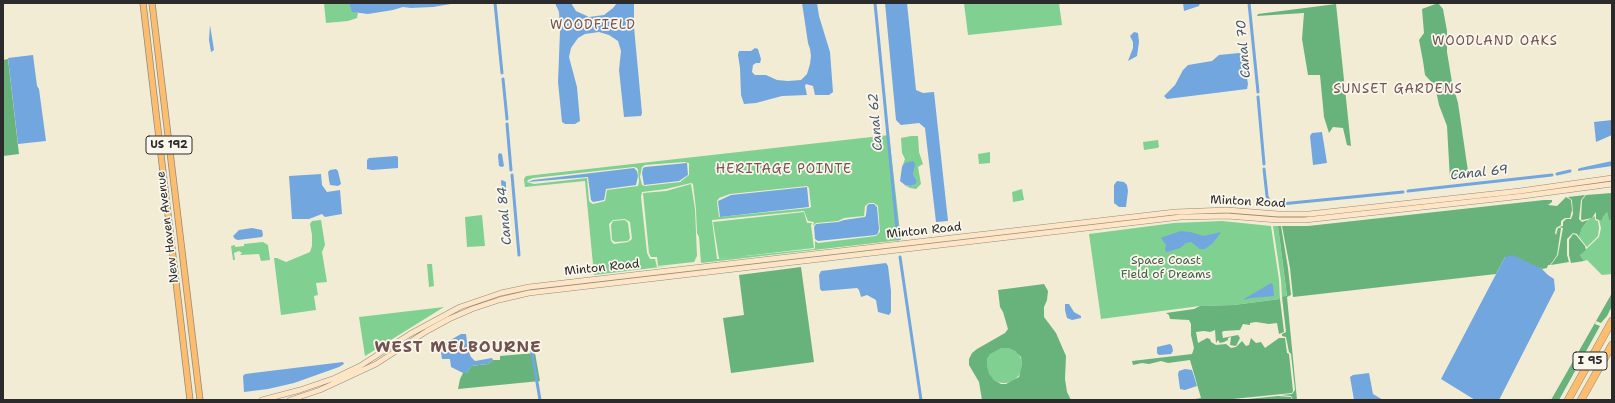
<!DOCTYPE html>
<html>
<head>
<meta charset="utf-8">
<style>
  body { margin:0 }
  #map { position:relative; width:1615px; height:403px; overflow:hidden; background:#f3ecd5; font-family:"Shantell Sans",sans-serif }
  canvas { display:block }
  .frame { position:absolute; inset:0; border:4px solid #2b2b2b; pointer-events:none }
</style>
</head>
<body>
<div id="map">
<canvas width="1615" height="403"></canvas>
<div class="frame"></div>
</div>
<script>
const g = document.querySelector('canvas').getContext('2d');
g.lineJoin = 'round';
function fill(path, color) {
  g.fillStyle = color;
  g.fill(path, 'evenodd');
}
function toPath(rows) {
  const path = new Path2D();
  for (const r of rows) {
    if (r.length === 3) {
      path.moveTo(r[0] + r[2], r[1]);
      path.arc(r[0], r[1], r[2], 0, 2 * Math.PI);
      continue;
    }
    path.moveTo(r[0], r[1]);
    for (let i = 2; i < r.length; i += 2) path.lineTo(r[i], r[i + 1]);
  }
  return path;
}
function stroke(path, color, width, dash) {
  g.strokeStyle = color;
  g.lineWidth = width;
  g.lineCap = dash ? 'butt' : 'round';
  g.setLineDash(dash || []);
  g.stroke(path);
}
function label(font, color, halo, rows, align = 'center') {
  g.font = font + ' "Shantell Sans",sans-serif';
  g.lineWidth = 3.5;
  g.setLineDash([]);
  g.textBaseline = 'middle';
  g.strokeStyle = halo;
  g.fillStyle = color;
  for (const [text, x, y, turn = 0] of rows) {
    g.save();
    g.translate(x, y);
    g.rotate((+turn || 0) * Math.PI / 180);
    g.textAlign = isNaN(turn) ? turn : align;
    if (halo) g.strokeText(text, 0, 0);
    g.fillText(text, 0, 0);
    g.restore();
  }
}
fill(toPath([
  [324,3,349,3,352,11,358,13,357,18,348,21,326,23],
  [964,3,1059,3,1062,25,968,35],
  [889,135,901,240,701,263,699,237,697,233,696,209,693,184,691,183,666,189,642,192,641,197,647,253,650,259,655,259,657,267,669,266,594,275,585,181,525,187,524,179,526,176],
  [684,162,689,163,689,175,680,182,645,186,642,185,640,177,642,167,645,165],
  [634,167,637,168,638,170,639,182,638,186,607,190,605,201,593,204,591,203,589,201,587,178,534,184,527,182,528,180,533,178],
  [807,186,809,188,811,207,809,208,719,217,717,201,719,198,730,194],
  [869,203,874,203,878,206,880,232,876,236,818,243,815,241,815,248,814,249,717,259,712,220,804,211,808,221,814,222,813,226,816,223,838,221,844,218,864,216,865,206],
  [625,219,630,222,632,239,628,242,614,244,611,241,609,224,613,220],
  [911,136,918,136,919,152,923,164,918,167,921,184,916,189,910,188,904,185,911,186,916,184,917,181,913,174,911,162,902,167,905,159,902,153,901,138],
  [1158,140,1159,147,1157,148,1144,150,1143,142],
  [990,152,990,163,979,164,978,154],
  [691,184,695,209,697,256,694,262,658,266,657,257,651,257,649,253,643,193,666,191],
  [1022,189,1024,200,1013,202,1012,192],
  [804,212,807,223,812,223,811,225,814,248,719,259,713,222],
  [1607,212,1609,219,1612,219,1612,274,1602,275,1587,260,1584,261,1580,255,1599,237,1601,228,1599,220,1602,221,1603,217],
  [482,215,485,246,467,247,465,217],
  [1595,216,1595,220,1598,221,1599,228,1598,236,1587,247,1579,237,1582,228,1588,220],
  [321,220,325,245,322,252,327,282,316,283,318,295,314,296,316,310,281,315,274,258,277,258,286,262,310,252,312,246,312,235,310,224,312,221],
  [625,220,628,223,630,238,628,241,615,242,612,240,611,225,613,221],
  [1222,221,1271,226,1279,280,1280,299,1234,305,1200,306,1101,319,1089,234,1174,223],
  [1273,226,1278,226,1287,297,1282,297,1281,280],
  [263,242,268,245,270,260,261,261,259,254,240,255,242,253,239,251,234,253,235,260,233,260,231,246,235,245,235,247,244,246,244,244],
  [427,264,432,264,434,286,429,287],
  [444,307,365,356,359,317],
  [1004,365,18]
]), '#80d091');
fill(toPath([
  [1438,3,1443,9,1447,31,1447,52,1452,82,1458,103,1469,178,1450,180,1447,126,1439,105,1435,86,1425,75,1423,61,1419,40,1424,33,1422,9],
  [1336,4,1351,146,1347,145,1343,128,1333,127,1329,133,1324,117,1320,75,1308,75,1302,39,1304,13,1257,16,1258,14],
  [8,59,19,154,3,156,3,60],
  [1612,193,1612,219,1609,220,1607,212,1603,217,1602,221,1596,219,1596,212,1592,218,1582,220,1581,219,1582,200,1586,195],
  [1585,195,1581,200,1579,219,1582,222,1588,220,1582,228,1579,237,1577,234,1573,233,1567,239,1567,255,1569,262,1551,265,1558,255,1563,228,1559,227,1563,226,1563,222,1566,219,1571,219,1573,214,1572,200,1568,197],
  [1566,197,1571,200,1572,210,1570,218,1565,218,1561,221,1561,225,1556,228,1555,233,1556,235,1558,228,1561,228,1557,255,1553,261,1550,265,1548,265,1547,268,1542,269,1505,257,1496,274,1293,297,1290,268,1282,226,1308,226,1544,200,1552,200,1552,202,1548,205,1557,206],
  [1278,226,1281,226,1288,268,1291,295,1287,297,1297,400,1293,400,1291,396,1281,395,1292,394,1295,390,1291,354,1289,352,1286,337,1282,336,1282,334,1286,332,1282,297,1287,296],
  [1573,234,1576,235,1585,246,1586,250,1580,255,1584,261,1571,263,1569,255,1569,240],
  [801,267,814,362,731,373,723,318,744,315,739,275],
  [1044,284,1048,291,1047,300,1044,307,1044,317,1056,333,1066,356,1065,379,1067,392,1071,400,982,400,979,382,969,365,969,359,972,353,977,349,1005,333,1008,329,1003,312,1000,307,998,290],
  [1001,348,1009,348,1015,351,1021,357,1022,365,1019,377,1006,384,1001,384,994,380,989,374,987,366,987,359,990,354],
  [1612,293,1612,306,1607,316,1601,323,1596,321,1595,324,1600,326,1559,400,1551,400],
  [1280,299,1284,332,1279,334,1277,323,1269,324,1256,322,1250,323,1250,325,1243,324,1240,330,1224,331,1222,332,1223,338,1238,335,1240,338,1236,346,1230,345,1231,337,1228,338,1228,340,1224,342,1220,343,1218,340,1216,343,1215,330,1210,332,1204,331,1196,332,1198,343,1207,338,1210,339,1211,342,1216,345,1226,344,1231,348,1236,347,1242,341,1246,346,1249,345,1251,338,1256,343,1261,342,1265,348,1279,338,1285,338,1287,353,1289,354,1293,391,1292,393,1223,400,1189,400,1201,398,1190,360,1168,363,1161,361,1149,364,1142,363,1133,365,1132,361,1192,354,1194,348,1191,335,1191,324,1189,320,1170,319,1169,315,1166,313,1194,309,1200,306,1234,305],
  [535,353,540,381,458,389,460,379,463,373,467,373,471,366,488,364,493,360,500,360,500,356],
  [1278,396,1291,397,1292,400,1238,400]
]), '#68b27b');
fill(toPath([
  [349,3,457,3,433,7,411,8,403,7,393,10,368,14,352,12],
  [555,3,571,3,576,11,589,17,604,15,613,8,617,3,634,3,634,27,642,113,641,116,624,117,619,70,621,51,618,41,609,35,599,32,585,34,578,38,571,48,569,57,577,87,580,121,575,124,565,124,562,122,558,82,560,31,559,12],
  [802,3,817,3,819,16,830,52,833,92,829,95,815,95,813,86,806,84,805,86,807,95,782,96,756,103,744,104,741,95,740,68,738,55,739,51,751,51,755,48,758,49,761,59,760,63,756,63,753,65,752,72,755,75,766,75,777,80,788,81,801,80,807,74,810,64,811,56,810,49,808,43],
  [885,3,907,3,916,90,923,93,934,92,948,221,936,222,925,128,919,123,901,125,896,120],
  [1183,3,1200,3,1199,6,1184,11],
  [210,25,214,50,211,52,209,40],
  [1134,32,1138,33,1139,42,1137,56,1128,61,1133,48,1133,42,1130,36],
  [1239,53,1243,55,1248,84,1247,89,1167,99,1164,96,1175,85,1183,70,1188,65,1212,61,1219,55],
  [33,55,37,86,39,89,46,141,18,144,8,58],
  [1612,120,1612,135,1596,142,1594,122],
  [1322,132,1327,163,1313,165,1310,136,1312,133],
  [499,153,502,154,504,166,502,167,499,166,498,156],
  [396,156,398,157,398,168,372,170,367,169,367,160,369,158],
  [913,161,915,164,913,174,917,181,916,184,911,186,905,185,900,181,902,167,905,163],
  [1612,161,1612,166,1578,171,1578,169,1580,168],
  [687,163,688,175,679,181,644,185,642,173,643,168,645,167],
  [634,168,637,171,638,176,636,185,606,189,604,200,593,202,591,200,588,177,528,182,533,180],
  [336,169,338,171,341,184,338,186,330,185,329,180,328,172,330,170],
  [321,174,322,185,327,192,340,190,342,214,325,217,322,214,309,219,292,219,289,176],
  [502,180,506,182,506,193,505,195,502,193,501,181],
  [1117,181,1124,182,1127,185,1128,191,1126,207,1119,207,1114,203,1114,185],
  [807,187,809,207,720,217,718,201,731,195],
  [874,204,877,207,879,229,878,233,876,235,818,241,815,239,814,227,816,224,838,222,844,220,865,217,866,215,867,206,869,204],
  [252,228,262,230,263,235,262,237,238,240,235,239,233,236,239,230],
  [1181,231,1190,232,1204,236,1221,232,1213,243,1205,249,1200,249,1191,242,1186,243,1180,248,1167,252,1165,250,1166,245,1161,238,1163,237],
  [1513,255,1542,269,1548,275,1554,279,1555,290,1499,400,1475,400,1441,379,1505,257],
  [886,263,888,266,891,291,891,312,889,315,878,312,876,300,867,295,861,297,859,290,857,288,822,291,820,289,819,275,821,271],
  [1271,283,1273,285,1274,296,1251,298,1244,300,1244,299],
  [1065,304,1069,304,1074,312,1081,316,1081,318,1072,320,1067,318,1065,310],
  [461,334,466,334,468,350,471,357,475,361,492,358,493,360,488,364,471,366,467,373,463,373,451,367,450,359,442,359,440,346],
  [1170,344,1172,346,1173,351,1171,354,1159,355,1157,353,1157,347],
  [343,362,344,364,339,367,294,383,268,389,244,392,243,376,245,374],
  [1185,369,1192,370,1197,386,1185,390,1180,389,1178,374,1179,371],
  [1369,373,1373,394,1383,400,1354,400,1350,377,1353,375]
]), '#72a6df');
stroke(toPath([
  [495,3,502,73],
  [875,3,898,239],
  [1249,3,1258,92],
  [503,79,507,119],
  [1258,97,1264,164],
  [507,124,511,170],
  [1264,169,1267,196,1271,205,1276,204],
  [1557,174,1570,171],
  [512,175,519,255],
  [1408,191,1552,175],
  [1281,204,1403,192],
  [900,257,921,400],
  [531,347,540,400]
]), '#72a6df', 3);
const secondary = toPath([
  [262,400,300,390,335,378,360,366,410,334,460,307,501,293,529,287,1175,212,1227,210,1278,214,1309,214,1520,191,1612,178],
  [290,400,320,390,376,364,427,331,449,319,472,309,499,300,529,293,1181,217,1227,216,1278,220,1305,220,1523,196,1612,184]
]);
const primary = toPath([
  [143,3,190,400],
  [152,3,200,400]
]);
const highway = toPath([
  [1568,400,1612,321],
  [1581,400,1612,345]
]);
stroke(secondary, '#8f8c80', 6);
stroke(primary, '#8f8c80', 7);
stroke(highway, '#8f8c80', 8);
stroke(secondary, '#fee5c5', 5);
stroke(primary, '#fcbd6f', 5.5);
stroke(highway, '#fcbd6f', 7);
for (const [x, y, w] of [
  [169,145,46],
  [1590,361,34]
]) {
  const box = new Path2D();
  box.roundRect(x - w / 2, y - 9, w, 18, 3);
  g.fillStyle = '#fbf7ec';
  g.fill(box);
  stroke(box, '#2b2b2b', 1);
}
label('bold 11px', '#2b2b2b', null, [
  ["US 192",169,145],
  ["I 95",1590,361]
]);
label('12px', '#2b2b2b', '#fbf7ec', [
  ["Minton Road",1248,202,3],
  ["New Haven Avenue",168,227,-97],
  ["Minton Road",924,231,-6],
  ["Minton Road",602,268,-6]
]);
label('12px', '#445d4a', '#fbf7ec', [
  ["Space Coast",1166,261],
  ["Field of Dreams",1166,275]
]);
g.letterSpacing = '1px';
label('13px', '#705350', '#fbf7ec', [
  ["WOODFIELD",593,26],
  ["WOODLAND OAKS",1495,42],
  ["SUNSET GARDENS",1398,90],
  ["HERITAGE POINTE",784,170]
]);
g.letterSpacing = '0px';
label('italic 13px', '#44566a', '#fbf7ec', [
  ["Canal 70",1244,49,-95],
  ["Canal 62",876,122,-95],
  ["Canal 69",1479,173,-6],
  ["Canal 84",505,216,-95]
]);
g.letterSpacing = '1px';
label('bold 16px', '#705350', '#fbf7ec', [
  ["WEST MELBOURNE",458,348]
]);
g.letterSpacing = '0px';
</script>
</body>
</html>
